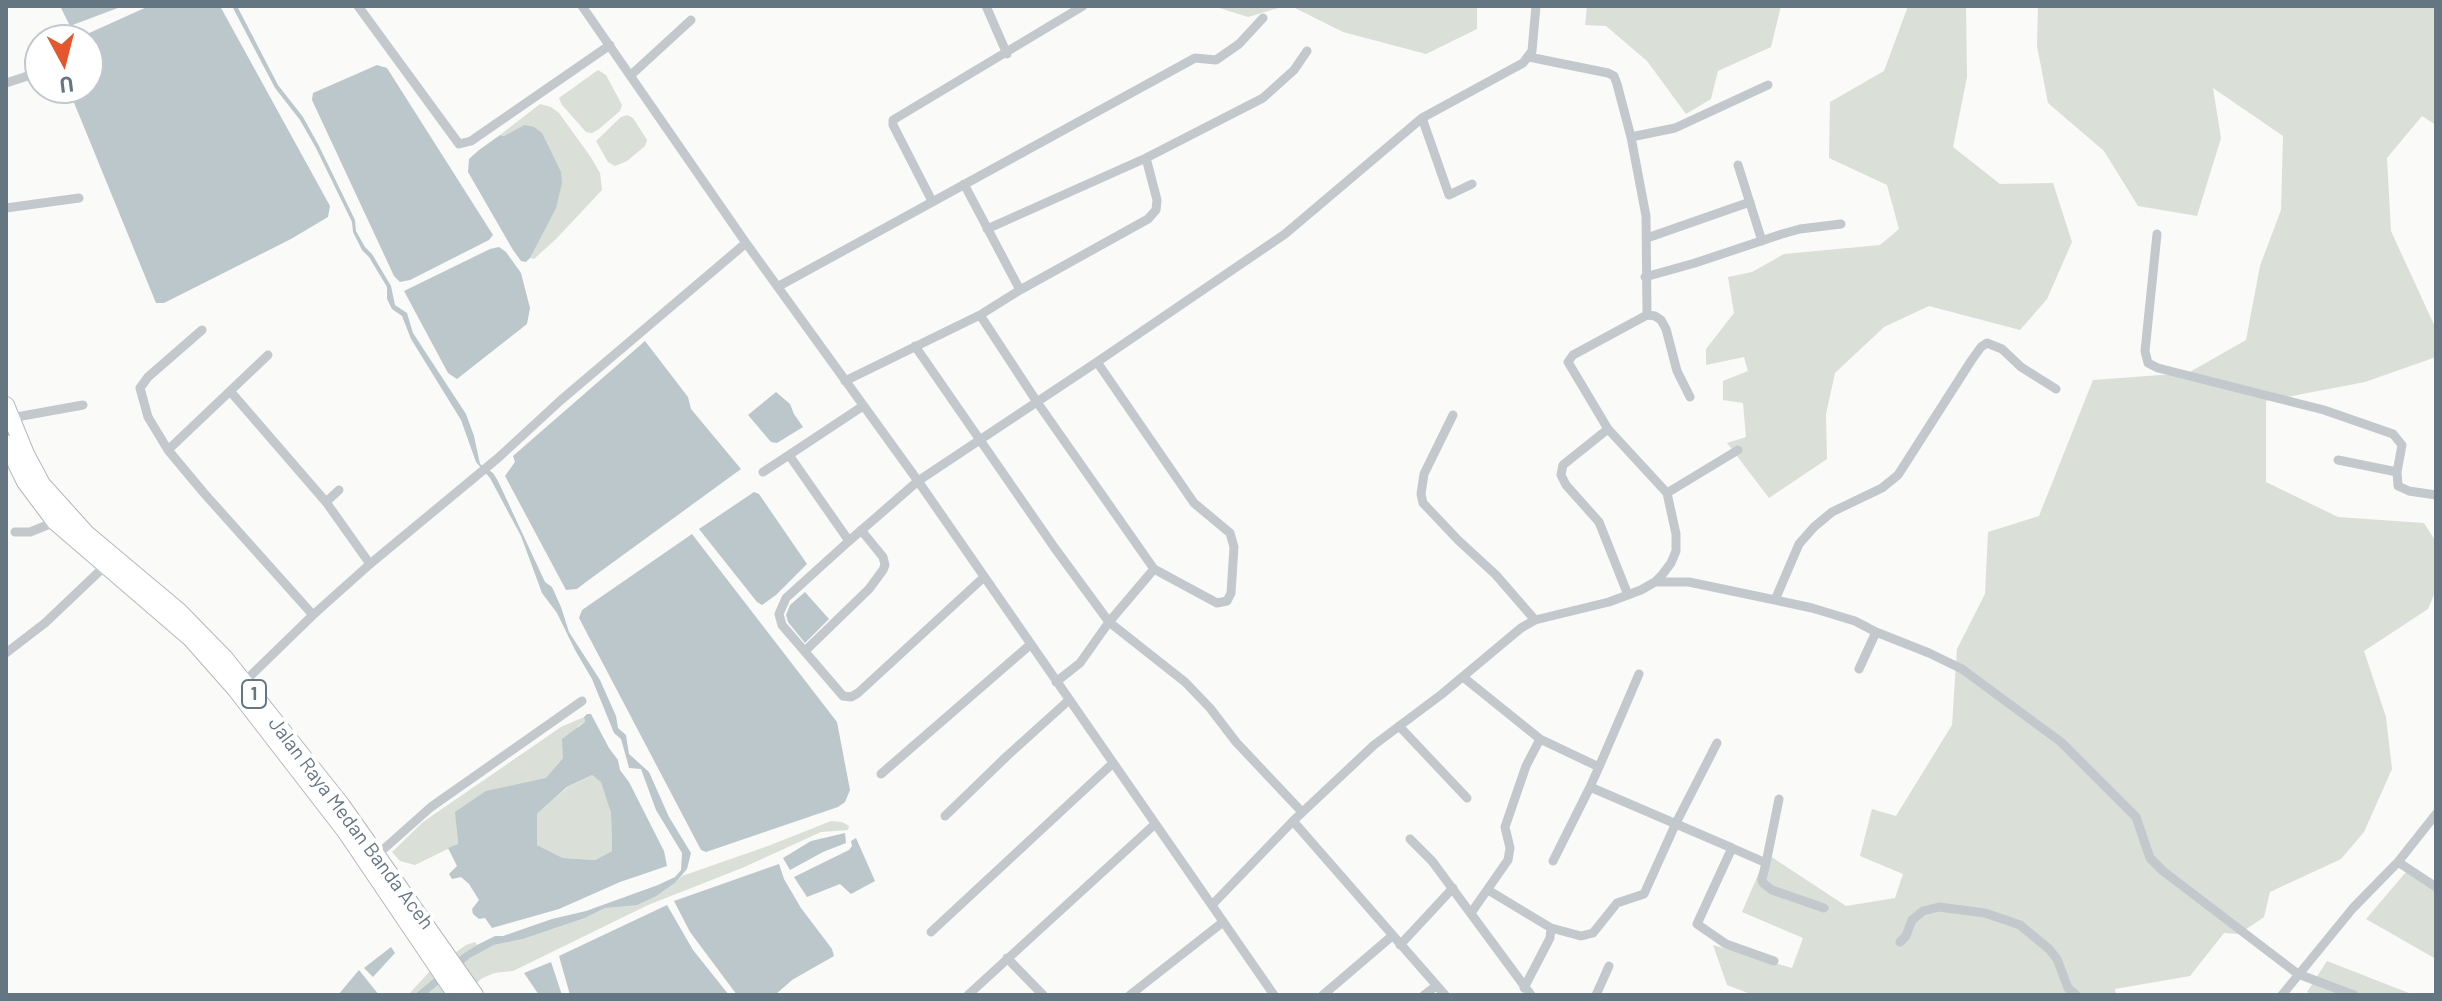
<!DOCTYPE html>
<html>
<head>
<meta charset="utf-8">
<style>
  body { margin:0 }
  #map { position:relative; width:2442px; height:1001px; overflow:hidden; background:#fafaf8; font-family:Barlow,sans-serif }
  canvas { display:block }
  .frame { position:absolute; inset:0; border:8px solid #657683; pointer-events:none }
  .north { position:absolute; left:24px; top:24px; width:80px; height:80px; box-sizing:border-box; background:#fff; border:2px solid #c1c8cd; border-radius:50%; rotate:173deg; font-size:22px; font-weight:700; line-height:32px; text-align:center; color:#657683 }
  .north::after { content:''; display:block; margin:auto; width:28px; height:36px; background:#e4572e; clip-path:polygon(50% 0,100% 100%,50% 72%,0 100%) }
</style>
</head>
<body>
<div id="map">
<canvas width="2442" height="1001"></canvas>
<div class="frame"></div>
<div class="north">U</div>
</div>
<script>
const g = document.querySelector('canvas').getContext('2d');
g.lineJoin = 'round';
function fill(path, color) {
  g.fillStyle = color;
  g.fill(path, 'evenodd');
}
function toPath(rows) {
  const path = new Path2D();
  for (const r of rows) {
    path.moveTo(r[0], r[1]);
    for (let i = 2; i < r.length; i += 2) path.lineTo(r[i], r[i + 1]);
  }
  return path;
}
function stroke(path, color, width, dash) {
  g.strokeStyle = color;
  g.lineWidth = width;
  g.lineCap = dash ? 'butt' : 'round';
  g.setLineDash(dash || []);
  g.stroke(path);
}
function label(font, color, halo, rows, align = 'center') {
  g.font = font + ' Barlow,sans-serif';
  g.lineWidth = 8;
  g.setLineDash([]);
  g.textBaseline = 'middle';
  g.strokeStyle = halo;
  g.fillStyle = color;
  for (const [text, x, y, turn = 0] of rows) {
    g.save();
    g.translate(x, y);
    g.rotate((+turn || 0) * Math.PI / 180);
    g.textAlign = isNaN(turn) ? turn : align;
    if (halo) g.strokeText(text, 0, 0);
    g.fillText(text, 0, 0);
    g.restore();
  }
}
fill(toPath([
  [1213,6,1285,6,1248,17],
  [1291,6,1477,6,1477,29,1426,54,1343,32],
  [1587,6,1781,6,1771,47,1718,71,1711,99,1686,114,1647,61,1606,26,1585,25],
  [1908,6,1966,6,1967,77,1953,147,2000,184,2053,183,2072,242,2047,299,2020,330,1929,306,1884,327,1835,373,1826,414,1827,459,1769,498,1727,443,1746,437,1743,403,1723,400,1723,381,1748,371,1744,357,1706,365,1706,349,1734,313,1728,277,1752,272,1784,254,1880,245,1899,229,1887,185,1829,158,1830,102,1884,71],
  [2038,6,2436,6,2436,125,2422,116,2387,158,2391,231,2436,329,2436,357,2365,382,2266,401,2266,482,2338,517,2424,523,2436,542,2436,590,2428,609,2364,651,2386,717,2392,769,2364,832,2341,859,2270,892,2264,917,2239,934,2224,933,2190,976,2115,989,2116,995,1753,995,1727,985,1713,945,1792,968,1803,938,1742,912,1767,854,1846,906,1895,898,1903,874,1860,856,1872,809,1896,816,1952,725,1957,649,1985,594,1988,532,2039,516,2093,380,2188,373,2246,340,2260,266,2281,210,2283,136,2213,88,2221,138,2197,216,2138,206,2104,151,2048,103,2037,46],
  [598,70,606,75,622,105,620,111,599,129,592,133,586,132,562,105,559,98],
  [540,104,551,107,559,113,590,156,600,173,602,190,556,239,534,259,530,258,539,237,524,125,504,136,500,135],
  [627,115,633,118,647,140,645,146,627,161,615,166,608,162,596,141,621,117],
  [584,717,585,722,578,726,563,758,546,779,520,785,456,825,458,844,415,865,400,861,392,852,423,822,561,727],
  [592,775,601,781,611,813,612,851,595,860,563,858,537,845,537,814,568,787],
  [831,821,842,822,849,826,848,830,821,832,742,868,648,905,513,971,494,973,481,979,465,995,426,995,470,958,494,945,523,939,585,918,605,908,676,882,682,876,768,846],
  [2406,872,2436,891,2436,959,2366,919],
  [475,942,477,945,464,953,414,995,408,995,431,970,466,945],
  [2327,961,2414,995,2312,995,2307,992]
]), '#dadfd7');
fill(toPath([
  [60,6,123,6,70,26],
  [149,6,220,6,330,206,328,217,291,239,164,303,156,303,68,88,88,88,88,40,76,39],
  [232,6,237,6,278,85,303,117,319,146,355,220,356,231,365,247,372,254,391,286,395,305,407,313,413,333,466,414,474,436,480,464,493,473,498,481,545,582,552,587,561,607,569,632,600,680,616,716,618,728,626,735,629,754,649,772,669,817,691,853,687,869,676,882,656,896,637,905,605,908,585,918,523,939,494,945,470,958,426,995,414,995,464,953,477,945,495,936,503,936,552,919,586,911,658,885,675,877,681,870,682,853,656,810,641,769,629,768,628,764,621,739,614,733,592,679,575,650,557,613,542,593,521,536,490,478,476,462,461,420,411,339,402,316,392,309,387,299,387,287,369,257,362,250,353,232,352,222,316,148,300,120,275,88],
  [377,65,387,68,493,235,489,240,410,280,400,282,394,276,312,100,313,93],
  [524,125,534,127,542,133,561,172,562,183,556,208,530,258,526,262,521,261,513,250,468,172,469,159,479,150,500,135,504,136],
  [499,247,506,252,521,273,530,308,527,324,457,379,448,373,404,291,490,249],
  [645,341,688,397,691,409,741,469,586,582,577,589,566,590,505,476,515,462,513,456],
  [776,392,790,404,794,414,803,427,777,443,771,442,748,415],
  [754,492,759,494,807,564,776,595,762,605,757,602,699,529],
  [692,534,837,722,850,790,845,802,838,807,706,852,701,850,579,618,582,610],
  [805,592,829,619,805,643,788,622,786,615,790,605],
  [587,714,591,714,609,748,618,760,620,770,629,782,664,851,667,866,620,882,559,909,492,928,485,918,479,919,473,914,472,909,479,900,469,884,461,877,452,879,449,874,457,866,448,848,458,844,455,812,486,791,546,778,563,758,562,739,585,722,584,717],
  [592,775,601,782,611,813,612,851,595,860,563,858,537,845,537,814,567,787],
  [845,833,846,843,823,852,790,870,783,858,811,841],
  [856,838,875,881,851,894,840,884,807,897,794,877,849,850,852,846,851,841],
  [779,864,784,879,801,908,832,949,834,956,792,980,775,995,737,995,690,932,674,901],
  [667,905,693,950,729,995,570,995,559,956],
  [391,947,395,953,373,977,364,968],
  [551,962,562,995,539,995,524,973],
  [359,970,379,995,338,995]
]), '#bbc7cb');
const highway = toPath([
  [6,405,26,454,42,484,87,534,180,612,225,658,341,804,475,995],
  [6,443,25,482,55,522,191,639,236,690,345,831,456,995]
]);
stroke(highway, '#b4b9bd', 18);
stroke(toPath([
  [358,6,459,144,471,141,610,45],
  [582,6,746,243,918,481,1274,995],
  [986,6,1007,54],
  [631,75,691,20],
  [6,83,40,72],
  [1422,118,1449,195,1472,184],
  [1631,137,1675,128,1768,85],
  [1738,165,1762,241],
  [932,201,893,125,893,120,1083,6],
  [6,208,79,198],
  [987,229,1146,158,1263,98,1294,70,1307,51],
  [2157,234,2145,351,2148,363,2158,368,2324,410,2393,434,2402,445,2397,472,2398,486,2409,491,2436,495],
  [1647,238,1750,202],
  [1645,277,1695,263,1782,234,1800,229,1841,224],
  [779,286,1195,58,1216,60,1239,44,1263,18],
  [1020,290,1148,219,1156,210,1157,200,1146,158],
  [980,315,1037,402,1154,569,1217,603,1227,601,1231,593,1234,547,1230,533,1194,503,1097,362],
  [1647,315,1655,316,1661,320,1666,329,1677,371,1690,397],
  [202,330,148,377,140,388,148,417,168,450,203,492,313,615],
  [915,346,1054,547,1109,622,1080,663,1056,682],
  [845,381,980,315,1020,290,964,184],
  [230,391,326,502],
  [863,406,789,455,849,541,918,481,1097,362,1285,234,1422,118,1523,63,1532,51,1536,6],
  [1453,415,1424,474,1421,494,1423,503,1458,540,1496,575,1535,620],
  [11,418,83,405],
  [1608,429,1563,465,1561,475,1566,485,1599,522,1628,595],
  [168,450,268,355],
  [2338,460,2397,472],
  [763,472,789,455],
  [339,490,326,502,370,564],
  [1667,493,1738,450],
  [15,532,30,532,55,522],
  [849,541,786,598,779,614,782,625,843,696,851,697,858,693,983,578],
  [1154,569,1109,622,1185,682,1210,708,1236,742,1302,812],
  [1655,582,1689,582,1775,600,1799,544,1814,527,1832,512,1882,488,1898,475,1971,361,1981,347,1987,343,2002,349,2021,367,2056,389],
  [1775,600,1812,608,1855,621,1876,632,1859,669],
  [1876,632,1929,653,1962,669,2061,742,2136,817,2150,858,2163,871,2298,974,2354,995],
  [805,651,869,589,883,570,885,565,883,557,861,530],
  [6,653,45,623,105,566],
  [1463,677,1540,739,1599,767,1590,787,1732,848,1697,924,1726,944,1774,961],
  [241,685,313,615,370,564,498,458,561,400,746,243],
  [1399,726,1467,798],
  [1599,767,1639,674],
  [881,774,1031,644],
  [945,816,1007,756,1069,700],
  [1293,821,1445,995],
  [1410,839,1432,861,1531,995],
  [1732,848,1766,863,1762,879,1763,883,1772,890,1824,908],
  [377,855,431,807,582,701],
  [1553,861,1590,787],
  [2398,862,2436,887],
  [1766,863,1779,799],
  [1488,890,1551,928,1550,938,1524,988],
  [1212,905,1293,821,1374,745,1442,694,1521,628,1535,620,1609,602,1641,590,1655,582,1662,575,1671,563,1676,551,1676,534,1667,493,1608,429,1568,362,1573,355,1647,315,1646,216,1631,137,1617,84,1614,76,1608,73,1529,57],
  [1471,913,1508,860,1510,848,1505,827,1526,766,1540,739],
  [1551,928,1581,936,1593,933,1617,903,1644,894,1676,823,1717,743],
  [931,932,1112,764],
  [1900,942,1906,936,1912,920,1923,911,1939,907,1985,913,2020,925,2049,949,2057,959,2068,988,2076,995],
  [1400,945,1453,888],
  [1007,958,1043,995],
  [968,995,1155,824],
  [1130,995,1223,922],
  [1323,995,1392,936],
  [1424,995,1436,986],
  [1596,995,1609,966],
  [2282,995,2353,908,2398,862,2436,814]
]), '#c3c8cc', 9);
stroke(highway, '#fff', 16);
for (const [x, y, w] of [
  [254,694,24]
]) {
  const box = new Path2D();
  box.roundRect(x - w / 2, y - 14, w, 28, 6);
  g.fillStyle = '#fff';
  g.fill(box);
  stroke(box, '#657683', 2);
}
label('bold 18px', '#657683', null, [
  ["1",254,694]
]);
label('20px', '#657683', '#fff', [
  ["Jalan Raya Medan Banda Aceh",351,823,53]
]);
</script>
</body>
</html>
